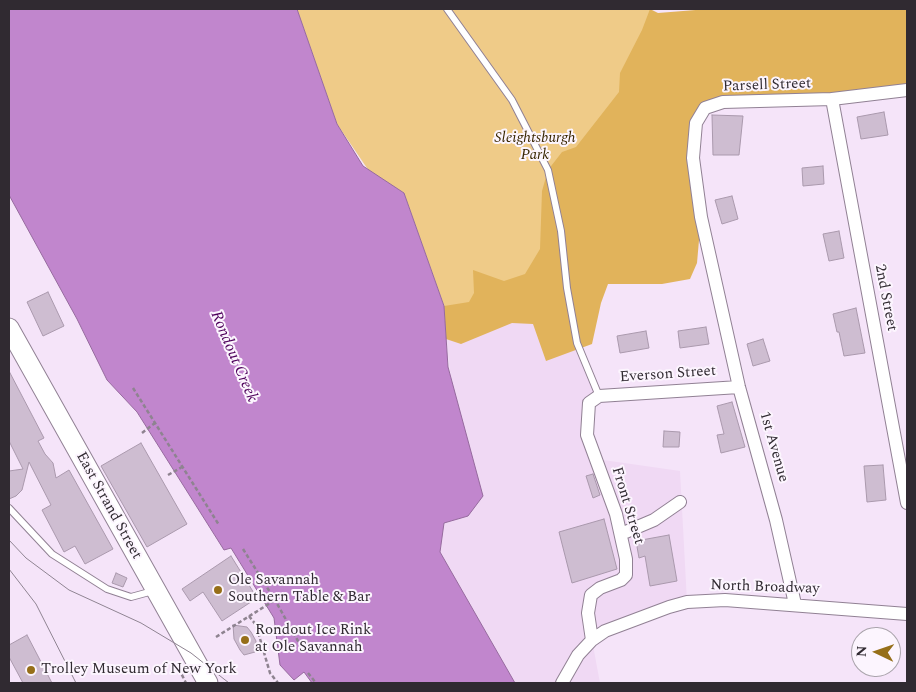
<!DOCTYPE html>
<html>
<head>
<meta charset="utf-8">
<style>
  body { margin:0 }
  #map { position:relative; width:916px; height:692px; overflow:hidden; background:#f5e4f9; font-family:Spectral,serif }
  canvas { display:block }
  .frame { position:absolute; inset:0; border:10px solid #302a31; pointer-events:none }
  .north { position:absolute; left:851px; top:627px; width:50px; height:50px; box-sizing:border-box; background:#fcf5fe; border:1px solid #aaa4ac; border-radius:50%; rotate:273deg; font-size:14px; font-weight:700; line-height:20px; text-align:center; color:#302a31 }
  .north::after { content:''; display:block; margin:auto; width:18px; height:22px; background:#966f19; clip-path:polygon(50% 0,100% 100%,50% 72%,0 100%) }
</style>
</head>
<body>
<div id="map">
<canvas width="916" height="692"></canvas>
<div class="frame"></div>
<div class="north">N</div>
</div>
<script>
const g = document.querySelector('canvas').getContext('2d');
g.lineJoin = 'round';
function fill(path, color) {
  g.fillStyle = color;
  g.fill(path, 'evenodd');
}
function toPath(rows) {
  const path = new Path2D();
  for (const r of rows) {
    path.moveTo(r[0], r[1]);
    for (let i = 2; i < r.length; i += 2) path.lineTo(r[i], r[i + 1]);
  }
  return path;
}
function stroke(path, color, width, dash) {
  g.strokeStyle = color;
  g.lineWidth = width;
  g.lineCap = dash ? 'butt' : 'round';
  g.setLineDash(dash || []);
  g.stroke(path);
}
function label(font, color, halo, rows, align = 'center') {
  g.font = font + ' Spectral,serif';
  g.lineWidth = 4;
  g.setLineDash([]);
  g.textBaseline = 'middle';
  g.strokeStyle = halo;
  g.fillStyle = color;
  for (const [text, x, y, turn = 0] of rows) {
    g.save();
    g.translate(x, y);
    g.rotate((+turn || 0) * Math.PI / 180);
    g.textAlign = isNaN(turn) ? turn : align;
    if (halo) g.strokeText(text, 0, 0);
    g.fillText(text, 0, 0);
    g.restore();
  }
}
fill(toPath([
  [567,288,577,343,599,396,589,403,596,459,680,471,687,602,592,640,600,683,515,683,440,552,443,523,468,516,446,339]
]), '#f0d9f4');
fill(toPath([
  [297,9,652,9,567,288,446,339,444,306,404,193,369,171,337,124]
]), '#efcb88');
fill(toPath([
  [650,9,658,13,708,9,907,9,907,90,723,102,698,118,701,217,697,263,690,279,662,284,608,284,601,303,592,344,546,361,533,324,512,323,461,344,446,339,444,306,469,302,474,293,473,270,504,281,525,274,540,249,542,191,548,170,562,152,576,147,619,92,620,73,642,30]
]), '#e1b35b');
const water = toPath([
  [9,9,297,9,337,124,363,166,404,193,444,306,448,367,483,496,468,516,444,523,440,552,515,683,312,683,304,672,294,680,280,665,274,618,231,548,224,550,137,412,107,380,77,319,9,195,9,9]
]);
fill(water, '#c186cd');
stroke(water, '#966a9e', 1);
const building = toPath([
  [884,112,888,135,861,139,857,117,884,112],
  [712,115,743,116,739,155,713,155,712,115],
  [823,166,824,184,803,186,802,168,823,166],
  [732,196,738,219,722,224,715,200,732,196],
  [839,231,844,258,829,261,823,234,839,231],
  [48,292,64,326,43,336,27,302,48,292],
  [856,308,865,353,844,356,839,332,837,332,833,314,856,308],
  [706,327,709,344,680,348,678,331,706,327],
  [646,331,649,348,620,353,617,336,646,331],
  [763,339,770,361,753,366,747,344,763,339],
  [9,371,44,438,38,441,45,454,53,463,56,478,69,470,113,549,85,564,75,546,64,552,42,510,51,505,29,462,22,490,16,496,9,499,9,471,23,469,9,441,9,371],
  [732,402,745,447,721,453,717,435,724,434,717,406,732,402],
  [664,431,680,432,679,447,663,447,664,431],
  [141,443,187,524,147,547,101,466,141,443],
  [883,465,886,500,867,502,864,466,883,465],
  [593,474,600,495,593,498,586,476,593,474],
  [604,519,617,569,572,583,559,532,604,519],
  [669,535,677,581,650,586,645,556,639,558,636,541,669,535],
  [231,556,257,598,222,621,203,592,190,601,182,589,231,556],
  [116,573,127,578,123,587,112,583,116,573],
  [233,625,247,627,251,632,256,641,255,652,244,655,240,650,234,639,233,625],
  [27,635,52,683,23,683,9,657,9,645,27,635]
]);
fill(building, '#cebdd1');
stroke(building, '#aa99ad', 1);
const lane = toPath([
  [447,9,512,100,548,170,561,231,567,288,577,343,599,396],
  [9,508,52,554,107,589,131,597,153,591]
]);
const street = toPath([
  [832,99,907,503],
  [621,534,654,520,680,502],
  [795,604,776,520,739,387,701,217,693,158,696,123,705,108,723,102,832,99,907,90],
  [592,640,588,613,591,595,600,588,621,580,626,575,626,559,616,514,587,435,589,403,599,396,739,387],
  [562,683,578,655,592,640,605,631,669,607,687,602,725,600,907,614]
]);
const secondary = toPath([
  [9,328,208,683]
]);
stroke(lane, '#918194', 8);
stroke(street, '#918194', 14);
stroke(secondary, '#918194', 21);
stroke(toPath([
  [133,388,219,525],
  [142,433,155,423],
  [168,475,182,467],
  [243,549,275,600,303,650],
  [249,616,256,625,270,673,278,683],
  [216,637,275,600],
  [176,663,186,683],
  [308,673,316,683]
]), '#8e8390', 2.5, [4, 2.5]);
stroke(lane, '#fff', 6);
stroke(street, '#fff', 12);
stroke(secondary, '#fff', 19);
stroke(toPath([
  [9,540,26,558,69,590,141,623,191,653,229,683],
  [9,569,36,604,76,683]
]), '#8f8492', 1);
for (const [x, y, r, color] of [
  [218,590,5,"#966f19"],
  [245,640,5,"#966f19"],
  [31,670,5,"#966f19"]
]) {
  const dot = new Path2D();
  dot.arc(x, y, r, 0, 2 * Math.PI);
  g.fillStyle = color;
  g.fill(dot);
  stroke(dot, '#fcf5fe', 2);
}
label('15px', '#302a31', '#fcf5fe', [
  ["Parsell Street",767,86,-2],
  ["2nd Street",885,298,79],
  ["Everson Street",668,375,-4],
  ["1st Avenue",773,447,74],
  ["East Strand Street",108,506,61],
  ["Front Street",627,506,73],
  ["North Broadway",765,588,2]
]);
label('italic 15px', '#382600', '#fcf5fe', [
  ["Sleightsburgh",535,139],
  ["Park",535,156]
]);
label('15px', '#302a31', '#fcf5fe', [
  ["Ole Savannah",228,581],
  ["Southern Table & Bar",228,598],
  ["Rondout Ice Rink",255,631],
  ["at Ole Savannah",255,648],
  ["Trolley Museum of New York",41,670]
], 'left');
label('italic 16px', '#4e005b', '#fcf5fe', [
  ["Rondout Creek",233,357,67]
]);
</script>
</body>
</html>
